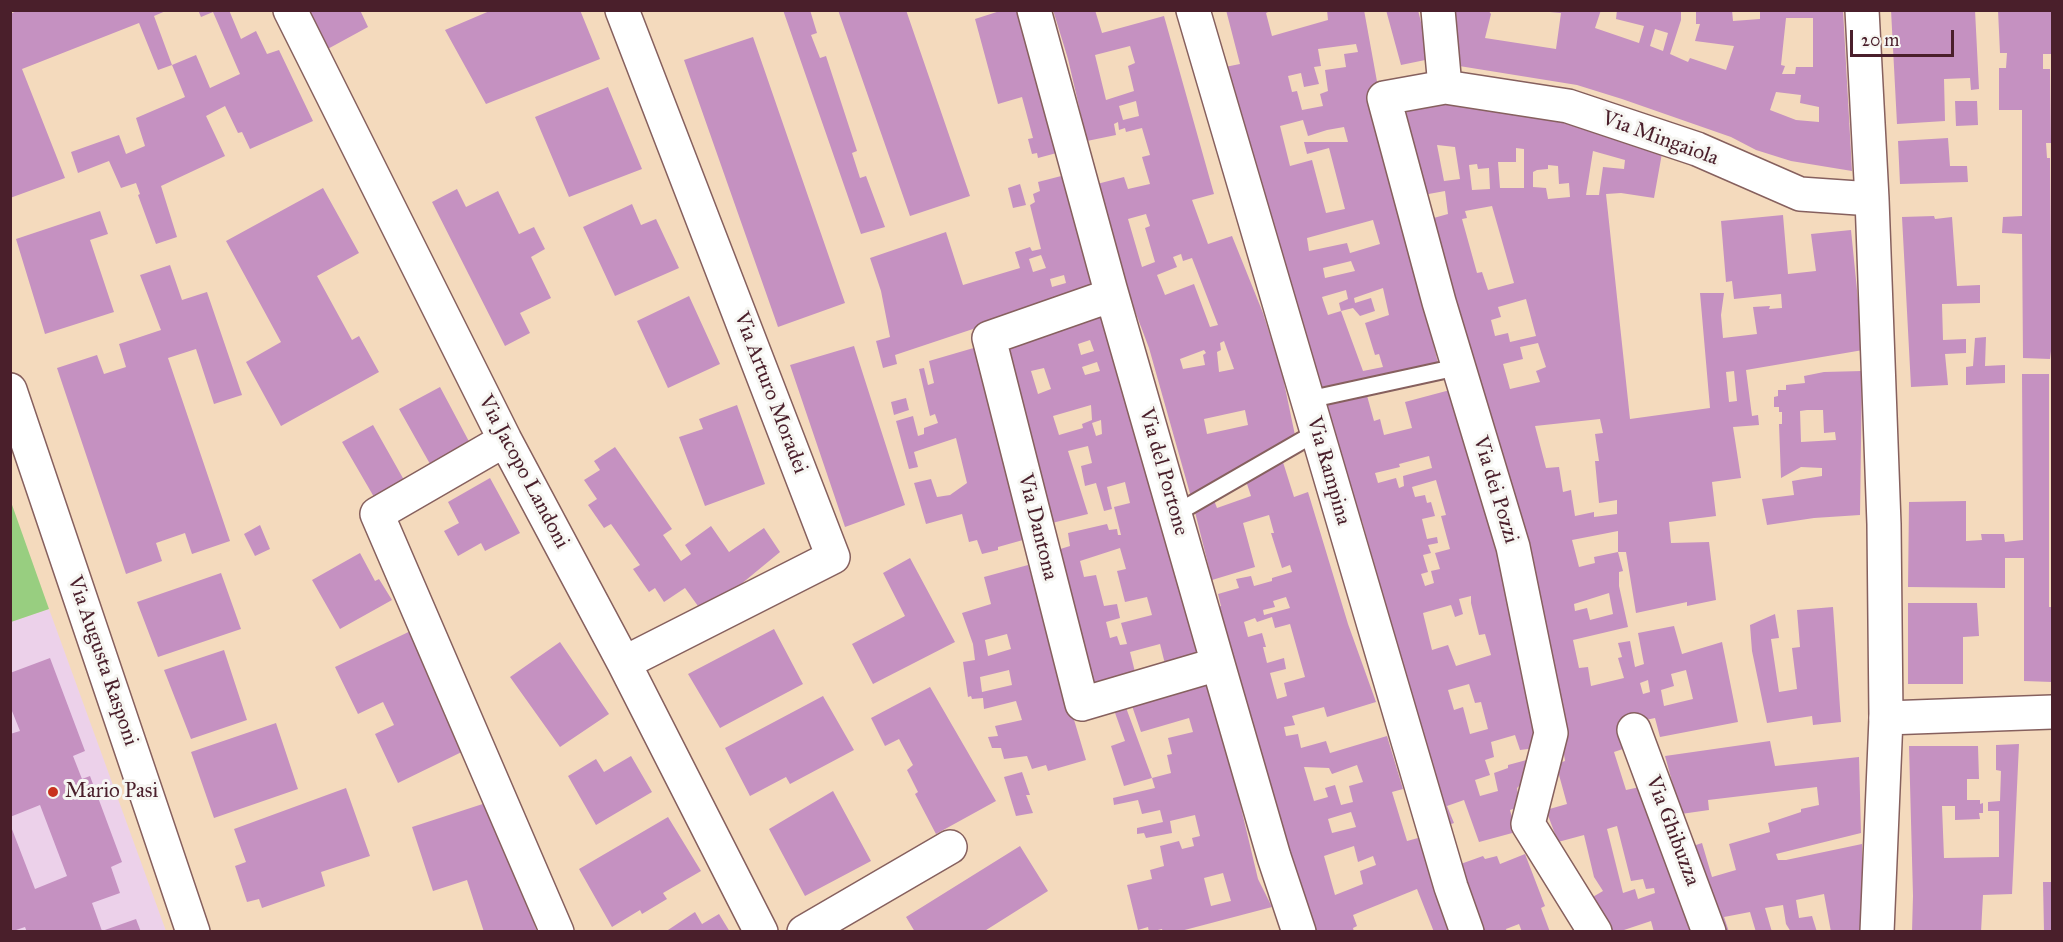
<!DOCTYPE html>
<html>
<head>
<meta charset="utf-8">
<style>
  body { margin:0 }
  #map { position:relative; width:2063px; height:942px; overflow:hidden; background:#f4dabd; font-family:"IM FELL Great Primer",serif }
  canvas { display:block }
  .frame { position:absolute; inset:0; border:12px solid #4a1f2b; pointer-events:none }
  .scale { position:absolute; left:1850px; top:30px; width:104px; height:27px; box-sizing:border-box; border:3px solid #4a1f2b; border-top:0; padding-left:8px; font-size:18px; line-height:21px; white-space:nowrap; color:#4a1f2b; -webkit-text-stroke:4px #f6f6f2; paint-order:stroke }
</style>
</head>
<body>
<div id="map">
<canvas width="2063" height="942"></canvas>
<div class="frame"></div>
<div class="scale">20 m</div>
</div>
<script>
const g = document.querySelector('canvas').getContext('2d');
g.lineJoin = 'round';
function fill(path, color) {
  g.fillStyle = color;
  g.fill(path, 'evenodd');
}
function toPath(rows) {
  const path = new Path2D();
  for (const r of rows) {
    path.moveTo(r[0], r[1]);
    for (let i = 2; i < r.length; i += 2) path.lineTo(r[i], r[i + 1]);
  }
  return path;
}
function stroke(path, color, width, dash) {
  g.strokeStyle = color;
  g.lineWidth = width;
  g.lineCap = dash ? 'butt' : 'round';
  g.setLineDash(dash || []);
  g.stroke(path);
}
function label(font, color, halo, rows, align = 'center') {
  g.font = font + ' "IM FELL Great Primer",serif';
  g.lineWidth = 6;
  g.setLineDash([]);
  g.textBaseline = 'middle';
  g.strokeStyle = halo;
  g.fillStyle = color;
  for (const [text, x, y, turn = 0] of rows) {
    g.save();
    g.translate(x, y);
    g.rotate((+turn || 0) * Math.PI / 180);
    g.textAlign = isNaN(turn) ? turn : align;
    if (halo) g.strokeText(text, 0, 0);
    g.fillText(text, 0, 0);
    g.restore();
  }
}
fill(toPath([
  [49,609,166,931,11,931,10,622]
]), '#ecd1ea');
fill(toPath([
  [11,502,49,609,11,622,10,622]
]), '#98ce80');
fill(toPath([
  [19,10,168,10,154,16,172,65,158,70,139,23,22,69,65,178,10,198,10,14],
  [198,10,229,10,241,39,256,31,267,54,279,50,313,121,250,149,242,132,238,133,225,106,206,116,225,156,161,186,177,237,156,244,138,195,140,194,136,183,121,188,109,161,78,173,71,152,119,135,126,154,145,146,136,118,185,97,172,65,196,55,210,88,240,74,213,12,201,17],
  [304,10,360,10,368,27,324,51],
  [492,10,580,10,600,59,486,104,445,30],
  [783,10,810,10,817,33,811,35,820,58,826,56,857,151,852,153,860,178,866,176,885,227,861,234],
  [838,10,906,10,970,196,910,216],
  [1003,10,1025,10,1064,151,1038,158,1037,153,1032,154,1028,139,1033,138,1022,97,998,104,975,19],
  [1053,10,1095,10,1102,33,1164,16,1214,194,1192,200,1208,244,1232,236,1263,313,1282,373,1296,440,1191,497,1149,348,1121,274,1097,184,1124,177,1128,189,1150,184,1142,157,1150,155,1142,128,1126,132,1125,128,1119,130,1118,122,1114,124,1116,135,1087,141,1068,59],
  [1130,46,1135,63,1128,66,1134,91,1106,100,1095,55],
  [1136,101,1139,116,1123,120,1119,106],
  [1146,214,1150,226,1145,228,1155,262,1142,267,1128,219],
  [1181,254,1183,261,1192,258,1218,325,1210,327,1194,284,1165,295,1157,275,1177,267,1173,257],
  [1224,341,1234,369,1219,372,1217,352,1221,350,1220,343],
  [1204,350,1206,353,1203,355,1205,365,1183,369,1180,359],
  [1245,410,1248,425,1207,434,1204,419],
  [1226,10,1272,10,1266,13,1272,36,1328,20,1327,10,1364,10,1378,87,1388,160,1439,367,1315,394,1225,67,1240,64],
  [1356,44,1358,52,1344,54,1346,67,1325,70,1328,91,1320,94,1323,106,1302,110,1297,91,1292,92,1288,76,1301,73,1304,87,1319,84,1314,67,1321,66,1318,49],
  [1303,120,1308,136,1327,130,1344,127,1348,142,1304,142,1307,154,1329,148,1345,209,1326,213,1312,160,1290,166,1280,126],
  [1373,220,1380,244,1350,253,1347,243,1309,251,1307,238],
  [1351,261,1355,271,1325,278,1323,268],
  [1383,288,1389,315,1365,323,1375,355,1379,354,1383,367,1363,371,1341,311,1328,315,1322,297,1346,290,1348,299,1339,303,1341,311,1353,308,1360,316,1375,311,1371,298,1355,303,1354,298],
  [1386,10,1418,10,1430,59,1401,65],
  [1450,10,1488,10,1491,14,1485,38,1556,49,1561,13,1550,12,1551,10,1601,10,1595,28,1639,43,1644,26,1616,19,1617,10,1681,10,1681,20,1670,54,1688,62,1690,58,1726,70,1734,46,1695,41,1700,24,1696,24,1696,10,1732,10,1733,21,1760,19,1760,10,1843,10,1852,171,1791,161,1756,150,1731,137,1622,99,1577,85,1453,65],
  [1786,18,1813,18,1813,67,1796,67,1795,74,1782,74,1785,66,1781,65],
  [1655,29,1668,33,1663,51,1650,46],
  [1776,92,1801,95,1800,103,1819,107,1819,122,1796,120,1770,110],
  [1891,10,1975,10,1979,89,1971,90,1970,78,1944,79,1945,121,1897,124],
  [1998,10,2052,10,2052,54,2043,54,2043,69,2050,69,2051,143,2046,143,2047,158,2050,158,2052,343,2050,359,2023,358,2022,234,2002,233,2003,217,2022,216,2022,110,1999,110,1999,68,2006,68,2007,53,2000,53],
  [753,37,845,303,778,327,684,60],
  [608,87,642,169,569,197,535,117],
  [1407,101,1526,110,1664,142,1654,198,1621,193,1606,194,1630,419,1710,408,1700,293,1724,293,1721,315,1723,338,1757,334,1753,307,1770,306,1769,309,1782,308,1781,294,1734,299,1732,281,1726,282,1721,221,1783,215,1788,274,1816,271,1811,234,1851,230,1863,350,1746,370,1752,416,1758,415,1759,425,1733,427,1741,478,1712,482,1716,516,1669,522,1671,543,1709,542,1716,600,1687,606,1687,602,1636,613,1626,552,1618,552,1618,531,1572,540,1579,567,1595,563,1594,557,1618,552,1623,571,1619,572,1619,586,1628,627,1573,640,1579,668,1588,667,1591,686,1624,678,1618,658,1622,657,1618,643,1630,641,1635,667,1644,664,1638,633,1674,626,1682,654,1722,642,1738,722,1660,737,1655,718,1617,726,1623,749,1614,752,1626,790,1649,785,1696,932,1654,932,1651,921,1618,932,1605,932,1591,898,1603,891,1594,877,1584,835,1558,842,1546,810,1567,804,1556,764,1565,761,1558,717,1430,219,1448,214,1445,191,1423,195,1401,111],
  [1437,145,1455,147,1460,179,1444,181],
  [1516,148,1524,149,1524,188,1500,188,1498,162,1516,162],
  [1593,151,1625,160,1624,169,1603,167,1599,195,1586,195],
  [1477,164,1478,169,1489,168,1490,189,1472,190,1469,165],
  [1548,165,1558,166,1559,184,1569,183,1570,197,1548,199,1546,188,1533,187,1533,172,1537,170,1548,169],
  [1492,206,1514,283,1488,290,1482,272,1477,273,1462,219,1467,218,1465,211],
  [1526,299,1536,336,1510,342,1508,333,1495,336,1491,320,1501,317,1498,307],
  [1538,343,1546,367,1536,371,1540,382,1510,389,1503,364,1523,359,1520,347],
  [1734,371,1737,401,1729,402,1726,372],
  [1600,419,1603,433,1595,434,1599,461,1595,461,1599,503,1617,500,1617,514,1594,517,1594,512,1575,516,1571,490,1563,492,1559,467,1546,468,1535,426],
  [1609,593,1613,614,1590,620,1587,608,1575,611,1574,604],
  [1686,670,1693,699,1664,706,1661,690,1674,686,1671,674],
  [1648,680,1650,692,1643,694,1640,683],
  [1617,826,1631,881,1643,879,1646,889,1654,888,1655,893,1638,899,1635,889,1623,893,1607,829],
  [1955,101,1977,101,1978,125,1956,126],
  [1948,138,1950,166,1967,166,1968,182,1900,184,1898,141],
  [1069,174,1103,290,976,328,895,355,897,364,883,368,876,341,890,337,881,291,870,258,946,232,963,285,1020,268,1015,252,1030,247,1032,251,1041,249,1030,205,1035,202,1033,194,1040,191,1038,182],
  [1041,255,1046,268,1033,272,1029,259],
  [1064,275,1066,283,1052,287,1050,279],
  [1020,184,1026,205,1013,208,1008,188],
  [323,188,359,253,317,276,352,340,359,336,379,372,281,426,246,362,281,342,226,241],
  [457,189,466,207,498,191,519,234,534,227,545,249,531,257,551,298,520,313,530,333,505,346,432,202],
  [632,204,641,225,656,219,679,268,615,296,583,227],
  [100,211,108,234,90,240,114,312,45,334,16,239],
  [1934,216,1935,219,1952,217,1957,286,1980,285,1980,303,1942,304,1943,340,1966,339,1966,353,1945,354,1948,385,1911,387,1902,217],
  [170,265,182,300,207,292,242,395,214,404,196,349,168,358,230,541,192,554,185,533,156,543,162,561,126,574,57,368,97,355,104,374,126,367,119,344,161,330,140,275],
  [689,296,720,364,668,388,637,321],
  [1109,313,1202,654,1165,664,1160,644,1130,652,1135,672,1089,684,1054,551,1070,546,1068,533,1107,524,1109,530,1117,529,1118,535,1121,535,1114,507,1130,503,1125,482,1107,487,1112,509,1104,511,1096,483,1085,486,1081,466,1092,463,1088,446,1068,451,1088,514,1048,524,997,353],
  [1090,340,1094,351,1081,355,1078,344],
  [1097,362,1100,371,1085,375,1082,367],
  [1044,368,1051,389,1038,394,1031,371],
  [1091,405,1092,420,1082,424,1083,428,1059,435,1053,416],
  [1101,420,1102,434,1096,436,1092,423],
  [1120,548,1126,569,1117,571,1125,602,1147,597,1152,615,1121,623,1127,644,1120,645,1117,636,1110,638,1106,622,1120,618,1117,604,1104,606,1096,575,1084,577,1080,561],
  [1986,337,1985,366,2005,365,2005,383,1966,385,1966,367,1973,366,1975,338],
  [854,346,905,505,845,527,790,365],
  [977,347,1023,540,998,547,998,550,982,554,977,540,969,542,962,514,926,524,914,483,931,479,937,497,950,495,967,483,956,438,914,452,918,467,909,469,896,421,913,416,918,436,924,434,924,428,938,423,935,414,930,416,919,369,924,368,928,385,934,383,929,361],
  [1862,371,1860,515,1814,518,1767,525,1762,499,1794,495,1792,481,1822,476,1822,468,1801,467,1781,478,1779,424,1782,424,1782,412,1779,412,1779,407,1774,407,1774,397,1778,396,1778,390,1786,390,1786,385,1805,383,1804,376,1824,372],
  [1807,410,1823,410,1824,433,1835,432,1836,440,1801,442,1800,411],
  [2022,374,2049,374,2049,607,2052,607,2052,682,2024,681,2024,558,2005,558,2005,588,1908,587,1909,502,1966,501,1966,541,1982,540,1981,534,2004,534,2005,542,2023,540],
  [440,387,473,449,434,471,399,409],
  [1450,390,1485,505,1525,645,1536,748,1520,750,1515,735,1491,742,1494,757,1485,760,1490,775,1475,780,1480,796,1498,791,1494,773,1508,768,1508,765,1534,758,1529,777,1517,788,1520,807,1510,810,1516,832,1479,842,1464,800,1447,806,1454,823,1443,827,1371,587,1380,585,1362,521,1350,523,1319,404,1366,392,1374,421,1380,419,1384,435,1412,428,1405,402],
  [1429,456,1432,468,1403,476,1404,486,1399,488,1396,478,1378,483,1375,473,1400,467,1399,464],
  [1436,480,1446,515,1441,516,1450,549,1435,553,1440,569,1431,571,1434,583,1425,586,1421,574,1428,572,1423,555,1431,553,1428,545,1438,543,1437,537,1427,539,1422,519,1435,516,1431,502,1427,503,1425,495,1415,497,1412,487],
  [1471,596,1471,603,1479,635,1485,634,1491,655,1456,666,1448,645,1432,650,1423,613,1451,605,1455,617,1463,614,1459,599],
  [1469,684,1475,703,1481,702,1488,729,1470,734,1463,707,1454,710,1448,690],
  [906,398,909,410,894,415,891,402],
  [737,405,765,484,705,506,679,437,703,429,699,419],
  [373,425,404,480,374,497,342,442],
  [615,447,672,529,663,535,681,561,691,554,685,545,711,526,729,552,764,528,780,552,723,599,703,613,685,588,664,602,655,588,649,592,633,569,640,565,611,524,604,528,588,505,597,499,584,480,600,470,594,461],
  [1282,459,1294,497,1308,492,1348,624,1376,702,1327,717,1324,707,1292,716,1295,725,1284,727,1286,736,1298,734,1301,748,1326,741,1330,753,1387,736,1403,789,1392,792,1407,841,1418,838,1453,932,1434,932,1417,889,1353,915,1357,926,1353,928,1354,932,1311,932,1218,607,1221,606,1218,594,1239,588,1236,579,1251,576,1254,586,1272,581,1272,578,1292,572,1290,565,1282,568,1271,533,1274,533,1269,515,1243,523,1255,567,1212,580,1193,504,1212,495,1217,508,1251,496,1245,478],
  [1286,597,1290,608,1264,615,1263,610,1275,607,1273,601],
  [1272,617,1275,628,1290,624,1305,677,1284,683,1287,696,1277,699,1270,673,1286,669,1284,658,1267,663,1263,647,1266,647,1262,633,1248,637,1244,622,1255,618,1257,622],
  [1357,765,1363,782,1349,786,1353,802,1341,805,1335,785,1325,788,1328,797,1314,801,1304,767,1329,768,1332,774],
  [1351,812,1356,827,1332,833,1328,819],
  [1354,846,1358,862,1373,856,1376,865,1360,871,1363,884,1335,895,1324,856],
  [490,478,520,533,485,551,481,543,458,556,444,531,459,523,448,502],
  [260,525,270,549,255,556,244,534],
  [360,553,375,581,379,579,392,600,340,629,312,580],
  [910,558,955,642,873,684,852,644,905,616,883,573],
  [1028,565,1086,760,1048,771,1046,765,1032,769,1027,756,1004,759,1001,748,992,748,988,737,998,736,995,726,1022,720,1016,701,984,709,983,698,972,699,971,696,968,697,963,662,975,660,973,644,962,613,991,604,984,577],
  [1007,634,1011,649,988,656,985,640],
  [1009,670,1012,685,982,692,980,677],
  [221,573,241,629,158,657,137,602],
  [1908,603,1977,603,1979,636,1963,637,1963,684,1908,684],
  [1833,607,1841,722,1813,725,1812,716,1767,723,1752,651,1750,625,1775,614,1779,638,1771,639,1779,692,1797,689,1792,648,1800,647,1797,610],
  [419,627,474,746,398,783,375,734,394,725,383,702,358,714,335,667],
  [774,629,803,684,720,728,688,674],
  [560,642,609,714,560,747,510,677],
  [224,650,247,720,191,739,164,670],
  [50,658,85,751,73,756,82,779,90,776,122,862,111,867,120,893,92,903,102,931,136,919,141,932,27,932,25,927,10,932,10,824,35,889,67,876,40,805,10,817,10,734,20,731,10,706,10,673],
  [1211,682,1258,879,1272,907,1177,932,1163,932,1162,929,1149,932,1148,927,1138,930,1127,885,1152,879,1150,870,1164,866,1160,846,1179,841,1182,849,1194,846,1192,838,1200,836,1195,815,1170,821,1172,833,1146,838,1144,833,1137,834,1137,828,1163,822,1160,810,1142,814,1138,800,1114,805,1113,798,1155,788,1152,778,1171,773,1167,755,1172,754,1168,738,1193,732,1189,718,1141,732,1131,703],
  [1223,873,1231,901,1211,906,1204,878],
  [930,687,996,801,936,834,915,794,918,792,907,770,913,765,899,739,885,746,871,718],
  [823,696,854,750,790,784,786,777,750,796,725,748],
  [1125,705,1152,778,1124,786,1111,746,1125,741,1114,710],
  [276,723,298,789,214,818,191,752],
  [1770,741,1775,766,1859,757,1861,833,1776,854,1778,860,1786,860,1862,844,1863,932,1831,932,1824,894,1796,900,1799,918,1812,916,1817,932,1791,932,1786,924,1783,905,1765,908,1772,932,1756,932,1750,912,1724,917,1729,932,1715,932,1690,847,1702,843,1712,877,1736,870,1729,844,1770,832,1768,823,1801,812,1801,809,1819,805,1817,787,1708,800,1709,810,1681,814,1665,756],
  [2019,744,2012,894,1983,895,1981,932,1912,932,1913,896,1909,746,1978,746,1979,779,1967,779,1967,800,1980,800,1980,804,1983,803,1983,813,1979,813,1980,819,1955,820,1955,806,1942,806,1944,858,1999,857,1999,811,1988,811,1988,802,2000,801,2001,771,1996,770,1996,745],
  [631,756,652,792,596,825,568,776,596,759,604,772],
  [1022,772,1030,795,1026,795,1033,813,1016,816,1004,777],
  [346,788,370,856,321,872,325,886,262,908,259,899,247,902,235,866,246,862,234,829],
  [833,791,871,861,805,896,769,829],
  [495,800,537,932,484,932,467,880,433,891,412,827],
  [668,817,701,871,663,893,667,899,642,914,640,910,612,927,579,869],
  [1020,846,1048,891,983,932,915,932,906,917],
  [1525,854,1545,906,1541,908,1550,932,1522,932,1519,924,1506,929,1507,932,1479,932,1455,866,1483,856,1485,859,1497,856,1500,864],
  [2043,882,2052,882,2052,932,2044,932],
  [695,912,702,924,719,914,730,932,665,932]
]), '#c591c1');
const lane = toPath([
  [1307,400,1458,367],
  [1175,514,1317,432]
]);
const street = toPath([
  [290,10,505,440,624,663,761,932],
  [622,10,833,557,624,663],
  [1034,10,1110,288,1218,664,1274,857,1299,932],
  [1193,10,1451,887,1467,932],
  [1438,10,1445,87],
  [1862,10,1872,199,1884,524,1886,718],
  [1112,295,989,338,1082,704,1218,664],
  [10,390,193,932],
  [505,440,377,514,557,932],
  [1634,730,1709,932],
  [804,932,950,847],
  [1595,932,1528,824,1551,733,1513,547,1439,302,1384,98,1445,87,1568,106,1697,149,1800,194,1872,199]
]);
const secondary = toPath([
  [1877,932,1886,718,2052,712]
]);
stroke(lane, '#86605e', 20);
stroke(street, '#86605e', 36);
stroke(secondary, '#86605e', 36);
stroke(lane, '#fff', 16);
stroke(street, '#fff', 33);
stroke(secondary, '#fff', 33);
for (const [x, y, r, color] of [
  [53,792,6,"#c8321e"]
]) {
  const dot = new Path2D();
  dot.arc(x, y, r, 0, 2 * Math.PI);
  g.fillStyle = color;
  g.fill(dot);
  stroke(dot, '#f6f6f2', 2);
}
label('21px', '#4a1f2b', '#f6f6f2', [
  ["Via Mingaiola",1660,139,20],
  ["Via Arturo Moradei",770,393,69],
  ["Via Rampina",1328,471,74],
  ["Via Jacopo Landoni",523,472,62],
  ["Via del Portone",1163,472,74],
  ["Via dei Pozzi",1495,490,73],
  ["Via Dantona",1037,527,76],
  ["Via Augusta Rasponi",102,661,71],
  ["Via Ghibuzza",1672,831,69]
]);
label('21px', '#4a1f2b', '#f6f6f2', [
  ["Mario Pasi",65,792]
], 'left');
</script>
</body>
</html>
